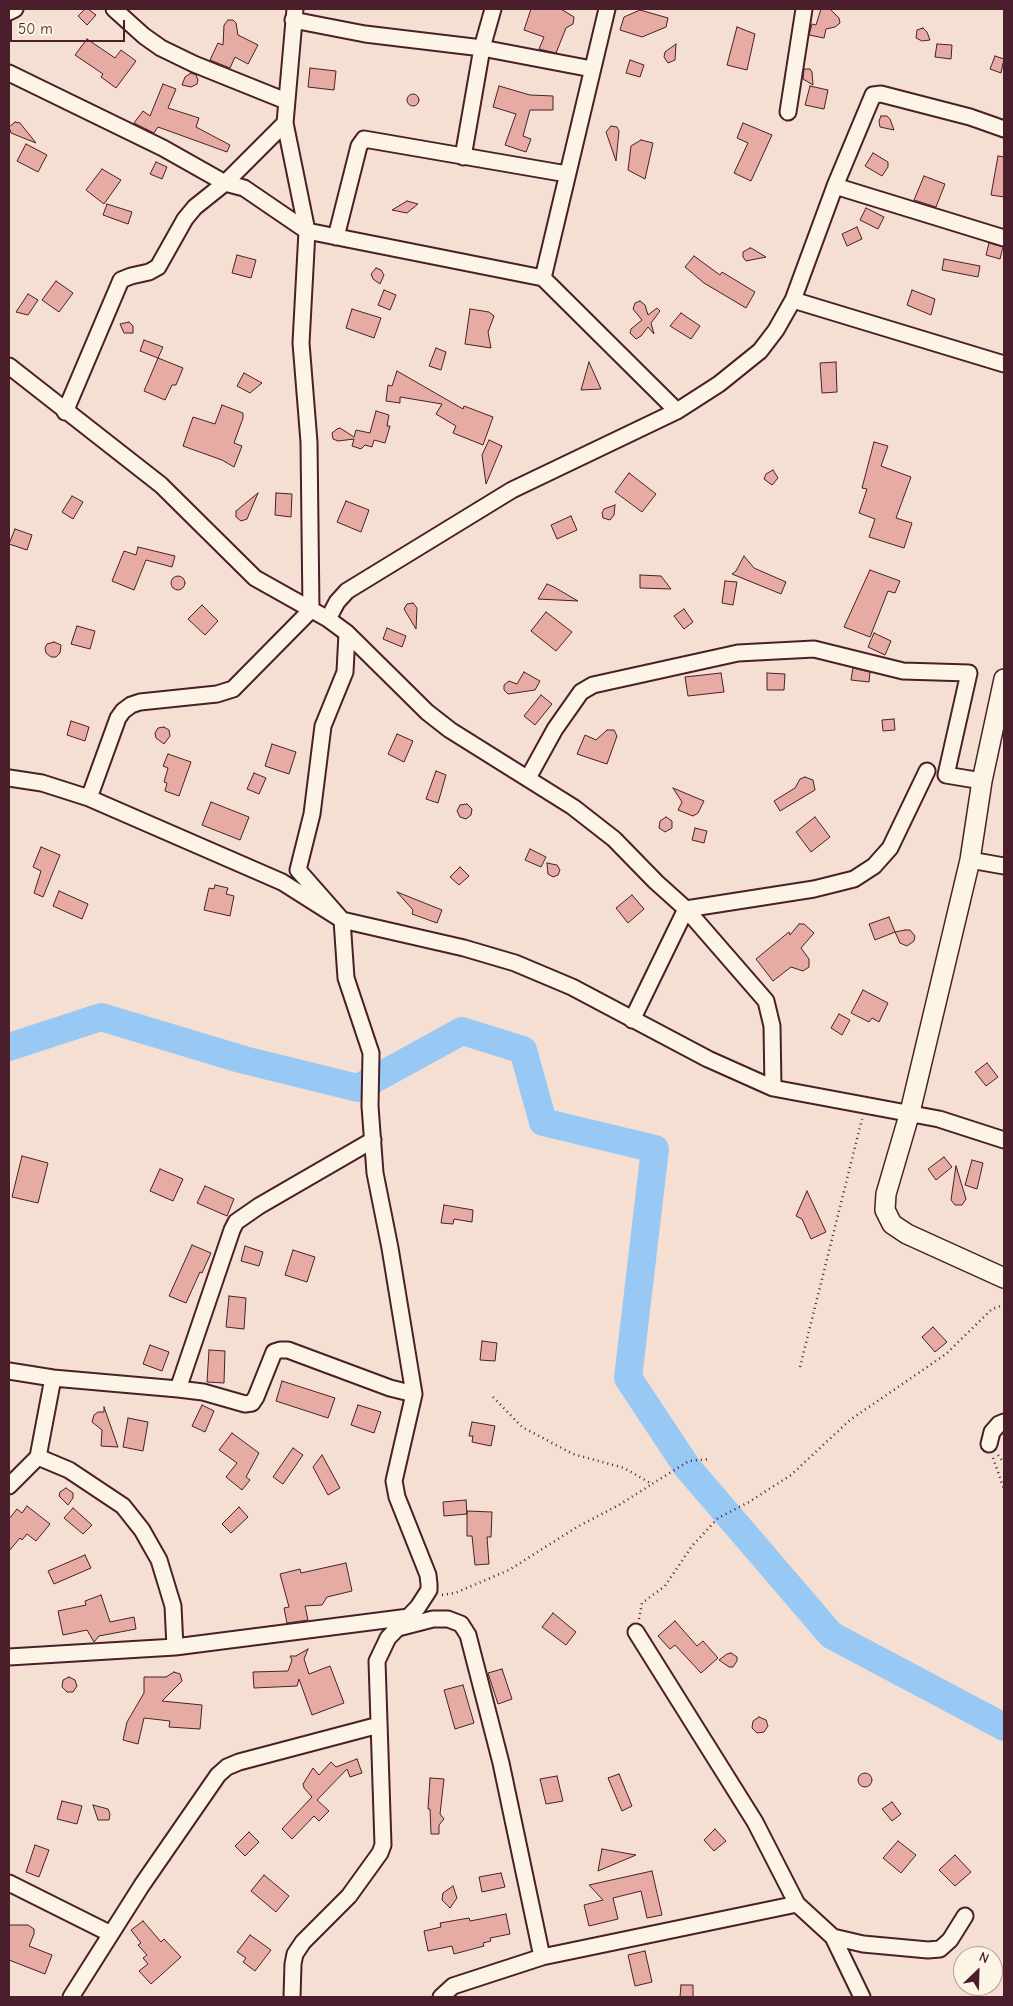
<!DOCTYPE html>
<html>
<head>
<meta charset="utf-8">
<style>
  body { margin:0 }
  #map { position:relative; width:1013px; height:2006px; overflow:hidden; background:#f5dfd2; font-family:"Comic Neue",sans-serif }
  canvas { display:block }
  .frame { position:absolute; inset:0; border:10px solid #4a1f2b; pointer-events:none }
  .north { position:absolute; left:953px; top:1946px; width:50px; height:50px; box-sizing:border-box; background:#fcf5e5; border:1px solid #b59f9b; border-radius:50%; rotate:24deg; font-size:14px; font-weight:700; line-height:20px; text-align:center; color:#4a1f2b }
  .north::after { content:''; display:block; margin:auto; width:18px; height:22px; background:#4a1f2b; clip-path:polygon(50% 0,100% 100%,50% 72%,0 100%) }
  .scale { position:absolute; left:10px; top:20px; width:115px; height:22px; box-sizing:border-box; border:2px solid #4a1f2b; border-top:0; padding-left:6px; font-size:15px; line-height:18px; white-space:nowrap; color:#4a1f2b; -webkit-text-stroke:4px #fcf5e5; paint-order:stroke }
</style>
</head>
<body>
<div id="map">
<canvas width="1013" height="2006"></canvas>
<div class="frame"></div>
<div class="north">N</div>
<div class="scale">50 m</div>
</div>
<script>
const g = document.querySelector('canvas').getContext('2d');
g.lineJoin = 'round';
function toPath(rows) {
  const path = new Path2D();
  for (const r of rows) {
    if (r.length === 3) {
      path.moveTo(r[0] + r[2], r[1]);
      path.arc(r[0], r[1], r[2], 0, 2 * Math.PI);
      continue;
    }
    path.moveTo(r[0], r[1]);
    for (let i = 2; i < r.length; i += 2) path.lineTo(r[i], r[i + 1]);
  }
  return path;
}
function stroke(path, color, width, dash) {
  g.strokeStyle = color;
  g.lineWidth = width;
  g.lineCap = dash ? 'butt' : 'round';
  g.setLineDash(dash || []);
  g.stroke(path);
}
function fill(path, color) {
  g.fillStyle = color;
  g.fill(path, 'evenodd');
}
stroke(toPath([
  [9,1047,101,1017,244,1060,358,1088,462,1031,523,1050,543,1122,655,1149,628,1378,687,1467,831,1635,1004,1727]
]), '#98c9f4', 28);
const building = toPath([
  [85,9,88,9,96,15,87,25,78,16,85,9],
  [531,9,561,9,574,17,573,24,566,28,556,53,539,49,544,37,524,30,531,9],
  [821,9,830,9,839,18,840,23,835,27,826,29,824,38,809,35,812,24,816,25,821,9],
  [640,10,668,18,666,27,642,37,620,30,624,17,640,10],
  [228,20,233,20,236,23,238,35,258,45,248,64,235,57,230,68,210,60,218,43,223,45,224,25,228,20],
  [737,27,755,34,747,70,727,65,737,27],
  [923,28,927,32,930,40,922,41,916,38,917,30,923,28],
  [87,39,115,58,121,50,136,61,116,88,101,77,103,74,75,55,87,39],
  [676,44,675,60,668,63,664,57,665,52,676,44],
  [937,44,952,45,951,59,935,57,937,44],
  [995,56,1004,59,1001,73,990,69,995,56],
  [630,60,644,65,640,77,626,73,630,60],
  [310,68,336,71,334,90,308,87,310,68],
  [804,69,810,69,812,72,813,85,803,79,804,69],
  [191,73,196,75,198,80,197,84,191,87,182,85,185,77,191,73],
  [163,84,176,89,168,108,199,118,196,127,230,145,227,152,158,127,154,133,134,123,143,111,150,116,163,84],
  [499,86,530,95,553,96,553,110,530,110,523,136,531,139,526,152,505,145,516,114,493,107,499,86],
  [810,86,828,90,824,109,805,105,810,86],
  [413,100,6],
  [881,116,887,116,890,119,894,130,880,127,879,121,881,116],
  [15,122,20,123,36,143,11,133,9,127,15,122],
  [743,123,772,135,751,181,734,173,748,143,737,138,743,123],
  [611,126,617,127,619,131,616,161,606,132,611,126],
  [641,140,653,143,645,179,628,170,631,146,641,140],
  [26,144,47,155,38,172,17,161,26,144],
  [873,153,888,162,888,167,882,176,865,166,873,153],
  [998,156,1004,157,1004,197,991,195,998,156],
  [156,162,167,167,162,179,150,174,156,162],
  [102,169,121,180,104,204,86,190,102,169],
  [924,176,945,184,936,207,914,200,924,176],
  [407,201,418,204,407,213,392,210,407,201],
  [107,204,132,212,128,224,103,215,107,204],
  [866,208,884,217,878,229,860,220,866,208],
  [857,227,862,239,847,246,842,234,857,227],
  [989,243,1003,247,1000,259,986,255,989,243],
  [750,248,751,248,766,257,746,261,743,257,743,252,750,248],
  [237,255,256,260,251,278,232,273,237,255],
  [694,256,720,275,722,272,755,292,746,308,704,283,685,267,694,256],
  [944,259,980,266,978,277,942,270,944,259],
  [376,268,381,270,384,275,380,284,373,279,371,274,376,268],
  [56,281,73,293,59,312,42,300,56,281],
  [384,290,396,295,390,310,378,305,384,290],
  [912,290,935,299,931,315,907,305,912,290],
  [28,294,38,300,28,315,16,312,28,294],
  [640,301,645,305,648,315,657,308,660,311,651,323,654,334,648,327,641,336,636,339,630,333,631,329,642,320,633,309,635,303,640,301],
  [352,309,381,318,374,338,346,328,352,309],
  [470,309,489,312,494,316,488,332,491,348,465,344,470,309],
  [681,313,700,326,691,339,670,326,681,313],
  [129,322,133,326,133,333,124,333,120,324,129,322],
  [144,340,163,347,158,358,140,351,144,340],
  [436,348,446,352,441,370,429,366,436,348],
  [158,358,183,368,176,385,172,385,165,400,144,391,158,358],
  [589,362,601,389,581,390,589,362],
  [836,362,837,392,822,393,820,363,836,362],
  [397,371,463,409,464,406,493,417,483,445,453,433,456,426,436,414,442,404,400,397,400,403,386,401,388,385,392,386,397,371],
  [244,373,262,383,250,393,237,386,244,373],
  [222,405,243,413,243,418,234,443,242,446,234,467,222,460,183,446,193,417,215,424,222,405],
  [376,411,389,415,387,426,390,426,385,443,374,440,372,447,365,445,361,449,352,446,354,439,338,441,333,439,332,433,337,429,340,428,354,437,356,430,370,433,376,411],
  [489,440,502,446,486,484,482,455,489,440],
  [874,442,888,446,881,466,911,477,896,518,912,523,904,548,869,537,875,519,859,513,867,489,862,488,874,442],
  [773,470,778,478,772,485,764,479,766,474,773,470],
  [629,473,656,494,642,512,615,492,629,473],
  [258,493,247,519,241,521,236,517,236,511,258,493],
  [276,493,292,494,291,517,275,515,276,493],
  [72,496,83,502,73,519,62,512,72,496],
  [346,501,369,510,361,532,337,522,346,501],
  [615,505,614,515,610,520,603,518,602,513,604,509,615,505],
  [571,516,577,530,557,539,551,525,571,516],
  [15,529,32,535,27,550,9,544,15,529],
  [138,547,175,556,172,567,146,560,134,590,112,581,124,551,136,555,138,547],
  [744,556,754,568,786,582,781,594,732,574,736,571,744,556],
  [870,570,900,581,895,593,888,591,870,637,844,627,870,570],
  [640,575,661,576,671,589,640,588,640,575],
  [178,583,7],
  [725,581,737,582,733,605,722,603,725,581],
  [547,584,554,587,578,601,538,599,547,584],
  [413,603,417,608,416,629,404,609,407,604,413,603],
  [202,605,218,621,205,635,188,619,202,605],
  [684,609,693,622,684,629,674,616,684,609],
  [546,612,572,632,556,651,531,631,546,612],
  [77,626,95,631,90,649,71,644,77,626],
  [387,628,406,636,402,647,383,639,387,628],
  [874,633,891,641,885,655,868,647,874,633],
  [54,642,61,645,60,653,56,657,51,657,46,653,45,648,47,644,54,642],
  [853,668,870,672,869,682,851,680,853,668],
  [524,672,540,681,535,690,508,694,504,690,504,685,509,681,517,684,524,672],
  [721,673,724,692,688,696,685,677,721,673],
  [767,673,785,674,784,690,767,690,767,673],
  [541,695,552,704,535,725,524,716,541,695],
  [894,719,895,730,883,731,882,720,894,719],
  [71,721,89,727,85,741,67,735,71,721],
  [164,727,169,730,170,736,164,744,156,738,155,733,158,728,164,727],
  [607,730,614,730,617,736,607,764,577,754,585,735,596,740,607,730],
  [397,734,413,741,404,762,388,754,397,734],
  [272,744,296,752,289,774,265,766,272,744],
  [168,754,191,762,179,796,165,791,167,783,164,782,168,768,163,766,168,754],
  [436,771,446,775,438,803,426,799,436,771],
  [254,773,266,778,259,794,247,789,254,773],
  [805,777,813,780,815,790,780,811,774,801,795,788,800,779,805,777],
  [673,788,704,801,698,813,693,816,678,810,682,802,673,788],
  [211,802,249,817,240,840,202,825,211,802],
  [467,804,472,809,471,815,466,819,460,817,457,811,460,805,467,804],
  [666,817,672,821,672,828,665,832,659,828,660,821,666,817],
  [815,817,830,837,811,852,796,832,815,817],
  [695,828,707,831,704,843,692,840,695,828],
  [41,847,60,855,43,897,34,893,41,871,33,867,41,847],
  [530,849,546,857,541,867,525,860,530,849],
  [547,863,557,865,560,870,558,875,553,877,548,874,547,863],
  [460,867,469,876,459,885,450,877,460,867],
  [215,885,228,888,226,894,234,896,230,916,204,910,209,888,214,889,215,885],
  [59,891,88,904,82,919,53,906,59,891],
  [397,892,442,910,437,923,412,914,413,910,397,892],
  [632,895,644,909,628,923,616,908,632,895],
  [889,917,895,932,875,940,869,924,889,917],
  [799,924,804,924,814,933,801,948,809,959,809,967,803,971,791,967,773,981,756,959,789,932,790,935,799,924],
  [905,930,910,930,915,936,914,941,907,946,900,943,895,932,905,930],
  [863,990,888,1003,879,1022,872,1018,869,1022,851,1013,863,990],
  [839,1014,850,1020,842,1035,831,1028,839,1014],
  [987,1063,998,1077,986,1086,975,1072,987,1063],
  [22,1156,48,1163,38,1203,12,1197,22,1156],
  [944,1157,952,1167,936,1180,928,1169,944,1157],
  [972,1160,983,1163,977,1189,965,1185,972,1160],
  [956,1166,966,1199,962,1205,955,1205,951,1200,956,1166],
  [160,1169,183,1179,173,1201,150,1191,160,1169],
  [205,1186,234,1199,227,1216,197,1203,205,1186],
  [807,1191,826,1232,811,1239,802,1219,796,1216,807,1191],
  [444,1205,473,1210,472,1222,454,1219,453,1224,441,1223,444,1205],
  [192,1245,211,1253,202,1273,200,1272,186,1303,169,1296,192,1245],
  [245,1246,263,1252,259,1266,241,1261,245,1246],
  [293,1250,315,1257,307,1282,285,1275,293,1250],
  [229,1296,246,1298,244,1329,226,1327,229,1296],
  [933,1327,947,1342,935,1352,922,1337,933,1327],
  [482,1341,497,1343,495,1361,480,1360,482,1341],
  [150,1345,169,1352,162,1371,143,1364,150,1345],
  [209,1350,225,1351,224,1383,207,1382,209,1350],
  [282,1381,335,1398,328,1418,276,1401,282,1381],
  [202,1405,214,1411,205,1432,192,1426,202,1405],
  [358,1405,381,1412,374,1433,351,1425,358,1405],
  [104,1407,118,1447,101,1446,102,1430,92,1422,94,1415,98,1412,104,1412,104,1407],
  [128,1418,148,1422,143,1451,123,1447,128,1418],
  [472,1422,495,1426,491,1446,472,1442,473,1436,469,1436,472,1422],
  [232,1433,259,1453,246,1477,250,1480,242,1490,226,1477,237,1463,219,1450,232,1433],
  [293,1448,303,1455,283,1484,273,1477,293,1448],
  [322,1455,340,1488,328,1495,313,1467,322,1455],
  [66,1488,73,1493,73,1498,68,1505,59,1496,60,1492,66,1488],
  [466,1500,467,1514,444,1516,443,1502,466,1500],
  [27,1506,50,1524,36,1541,27,1534,22,1540,20,1538,9,1551,9,1519,17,1509,22,1513,27,1506],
  [239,1507,248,1517,231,1533,222,1524,239,1507],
  [73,1508,92,1525,83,1534,64,1518,73,1508],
  [467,1511,492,1512,491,1537,487,1537,489,1564,475,1565,472,1536,467,1536,467,1511],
  [85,1555,91,1568,54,1584,48,1571,85,1555],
  [346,1563,352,1591,327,1597,322,1605,305,1606,308,1620,287,1623,284,1608,289,1607,280,1574,300,1569,301,1573,346,1563],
  [101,1595,110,1622,134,1617,136,1629,99,1636,94,1642,87,1630,63,1635,58,1611,86,1605,85,1601,101,1595],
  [553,1613,576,1632,566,1645,542,1627,553,1613],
  [675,1621,697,1646,703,1641,718,1658,701,1673,675,1645,670,1649,658,1636,675,1621],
  [308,1649,304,1659,309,1674,330,1666,344,1703,312,1715,299,1679,297,1686,254,1688,253,1672,288,1671,292,1660,290,1656,296,1656,308,1649],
  [731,1653,737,1657,737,1661,733,1667,729,1667,719,1660,727,1654,731,1653],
  [502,1669,512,1699,498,1704,488,1673,502,1669],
  [174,1672,180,1674,182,1681,162,1701,202,1705,200,1729,169,1727,170,1721,144,1718,138,1744,123,1740,127,1722,144,1693,144,1677,166,1677,174,1672],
  [69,1677,75,1680,77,1686,73,1692,67,1692,62,1687,63,1680,69,1677],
  [463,1685,474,1723,455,1729,444,1690,463,1685],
  [759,1717,766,1720,768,1726,764,1732,757,1733,752,1728,753,1721,759,1717],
  [357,1759,362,1773,350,1777,347,1769,317,1800,329,1811,319,1821,314,1816,292,1839,282,1829,312,1797,304,1788,303,1784,313,1768,319,1775,331,1762,336,1767,357,1759],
  [865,1780,7],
  [619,1774,632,1806,622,1811,608,1778,619,1774],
  [557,1776,563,1801,546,1804,540,1779,557,1776],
  [430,1778,444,1779,440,1814,444,1819,439,1825,439,1834,431,1834,430,1809,428,1809,430,1778],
  [62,1801,82,1806,77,1824,57,1819,62,1801],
  [892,1802,901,1814,892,1821,882,1809,892,1802],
  [93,1805,108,1809,110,1814,109,1820,98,1820,93,1805],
  [715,1829,726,1841,714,1851,704,1840,715,1829],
  [249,1832,259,1842,245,1856,235,1846,249,1832],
  [898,1841,916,1855,901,1873,883,1858,898,1841],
  [35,1845,49,1850,39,1877,26,1872,35,1845],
  [602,1849,636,1855,598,1871,602,1849],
  [955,1855,971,1872,955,1886,939,1870,955,1855],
  [652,1871,662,1915,647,1918,641,1891,613,1898,618,1919,589,1926,584,1905,603,1900,589,1885,652,1871],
  [501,1873,505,1887,482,1892,479,1877,501,1873],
  [264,1875,289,1896,276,1912,251,1891,264,1875],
  [453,1886,457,1898,450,1908,442,1900,443,1893,453,1886],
  [506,1914,510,1934,490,1938,491,1941,483,1943,484,1946,454,1954,452,1946,428,1951,424,1931,441,1927,440,1923,469,1918,470,1921,506,1914],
  [143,1921,161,1942,164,1939,181,1957,151,1984,139,1971,148,1964,143,1958,147,1955,138,1945,141,1943,131,1930,143,1921],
  [9,1925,28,1925,34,1929,34,1934,29,1946,52,1955,45,1974,9,1960,9,1925],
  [250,1935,271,1950,255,1971,243,1962,246,1958,237,1952,250,1935],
  [645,1951,652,1982,635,1986,628,1955,645,1951],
  [681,1985,693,1985,693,1997,680,1997,681,1985]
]);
fill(building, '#e6aca4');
stroke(building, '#4a1f2b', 1);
const minor = toPath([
  [114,9,144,36,161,48,194,64,286,101],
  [9,12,15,9],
  [293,20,365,34,482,48,592,69],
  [9,73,163,148,225,183,244,188,307,231,543,278,677,411],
  [788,112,804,9],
  [463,157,482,48,493,9],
  [835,186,1004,238],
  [336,237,359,146,364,139,567,174],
  [543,278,607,9],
  [793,300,835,186,873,95,881,94,970,117,1004,129],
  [9,366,161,485,255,578,328,619,347,633,427,712,450,730,573,807,614,839,656,882,686,909,766,1001,772,1026,773,1088],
  [65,412,121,280,131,276,149,272,158,267,185,219,195,207,225,183,285,123],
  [328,619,337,602,347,591,512,490,677,411,719,384,760,351,776,330,793,300,1004,364],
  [9,778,42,783,89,798,282,882,342,920,464,948,515,963,572,987,708,1059,773,1088,939,1119,1004,1140],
  [528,778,555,729,581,692,593,685,738,653,814,649,903,671,969,673,946,775,982,781],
  [89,798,118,718,123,711,131,705,140,702,217,694,233,689,311,610,309,442,301,343,307,231,285,123,295,9],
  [970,860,1004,866],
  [632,1020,686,909,814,889,854,879,874,866,890,848,927,771],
  [9,1371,53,1378,38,1457],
  [53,1378,178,1389,203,1392,245,1404,252,1403,256,1397,274,1352,280,1350,288,1350,390,1388,414,1394],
  [178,1389,232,1230,236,1222,259,1206,373,1140],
  [989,1444,992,1432,999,1424,1004,1422],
  [9,1486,38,1457,69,1470,123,1506,142,1530,159,1560,173,1606,175,1647,409,1617],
  [398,1628,433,1619,448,1619,461,1624,468,1635,501,1763,542,1957,453,1986,441,1997],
  [636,1632,755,1822,797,1904,833,1937,862,1997],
  [9,1657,175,1647],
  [9,1883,111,1934],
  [833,1937,863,1944,928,1950,940,1949,950,1940,965,1916],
  [542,1957,797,1904],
  [71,1997,142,1885,218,1775,227,1767,239,1762,379,1725],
  [292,1997,293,1964,295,1954,303,1942,349,1896,380,1853,383,1845,377,1661,388,1638,418,1607,429,1590,429,1584,428,1575,397,1497,394,1481,414,1394,390,1248,375,1173,370,1106,371,1053,346,978,342,920,298,870,312,814,323,726,345,672,347,633]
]);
const tertiary = toPath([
  [1004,679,982,781,970,860,910,1112,886,1194,885,1210,892,1224,907,1234,1004,1278]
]);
stroke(minor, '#4a1f2b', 19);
stroke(tertiary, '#4a1f2b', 22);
stroke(toPath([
  [800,1367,862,1119],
  [493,1397,522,1427,573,1454,624,1468,652,1484,689,1461,710,1459],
  [998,1455,1004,1463],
  [993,1458,1004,1489],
  [442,1595,455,1593,509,1570,577,1527,619,1505,652,1484],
  [639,1619,642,1603,665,1586,692,1546,718,1518,749,1502,791,1475,850,1420,946,1354,992,1309,1004,1305]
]), '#4a1f2b', 2.5, [1, 4]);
stroke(minor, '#fcf5e5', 15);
stroke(tertiary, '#fcf5e5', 19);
</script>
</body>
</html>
